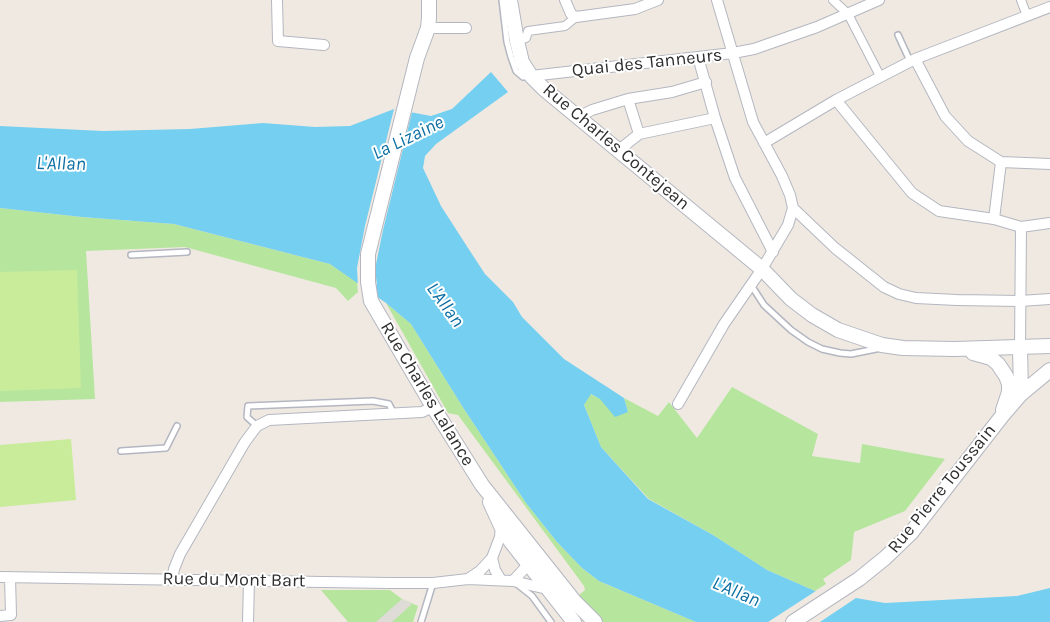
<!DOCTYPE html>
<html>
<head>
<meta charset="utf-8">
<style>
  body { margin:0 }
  canvas { display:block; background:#efe9e1 }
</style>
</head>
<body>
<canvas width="1050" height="622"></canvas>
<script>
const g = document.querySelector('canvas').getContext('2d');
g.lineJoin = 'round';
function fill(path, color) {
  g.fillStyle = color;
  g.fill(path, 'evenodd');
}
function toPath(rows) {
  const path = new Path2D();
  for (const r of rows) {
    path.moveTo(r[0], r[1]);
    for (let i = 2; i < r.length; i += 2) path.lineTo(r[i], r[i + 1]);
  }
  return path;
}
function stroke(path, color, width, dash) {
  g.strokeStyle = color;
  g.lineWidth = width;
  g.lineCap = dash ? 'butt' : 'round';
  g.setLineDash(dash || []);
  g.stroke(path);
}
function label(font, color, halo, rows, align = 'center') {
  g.font = font + ' Karla,sans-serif';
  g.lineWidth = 4;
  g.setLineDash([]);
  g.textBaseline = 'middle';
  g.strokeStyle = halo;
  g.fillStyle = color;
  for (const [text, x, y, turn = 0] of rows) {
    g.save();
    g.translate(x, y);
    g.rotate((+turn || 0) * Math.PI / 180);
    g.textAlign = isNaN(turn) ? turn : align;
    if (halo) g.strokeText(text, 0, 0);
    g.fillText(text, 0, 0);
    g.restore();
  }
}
fill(toPath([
  [0,208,82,217,174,224,330,264,357,282,358,292,348,301,336,288,185,247,86,251,95,399,0,402],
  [386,303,411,324,464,409,526,503,557,542,582,568,599,581,696,622,603,622,579,595,585,590,584,586,458,415,448,413],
  [732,387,818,434,812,456,860,463,862,444,945,459,905,511,854,532,851,560,823,579,826,584,815,591,767,570,713,535,649,499,601,447,584,405,590,394,628,412,624,398,658,416,669,402,697,438],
  [321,590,390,590,402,599,418,606,413,622,348,622]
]), '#b6e59e');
fill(toPath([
  [77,270,81,388,0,391,0,272],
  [71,439,76,500,0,507,0,445]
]), '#c9ec9a');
fill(toPath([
  [402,599,412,604,392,622,376,622]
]), '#dfdcd8');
fill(toPath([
  [491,72,508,92,436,144,425,156,423,168,441,206,468,248,485,274,513,302,522,317,564,359,624,398,628,412,615,417,600,399,591,394,584,405,601,447,648,499,713,535,767,570,815,591,885,603,1017,596,1050,588,1050,622,696,622,599,581,582,568,557,542,526,503,464,409,411,324,386,303,330,264,174,224,82,217,0,208,0,126,103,131,190,129,263,123,315,127,350,126,394,109,431,116,452,109]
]), '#75cff0');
fill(toPath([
  [394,109,412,112,383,230,375,269,377,285,358,286,357,268,365,226],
  [819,589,845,593,856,598,820,622,768,622]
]), '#efe9e1');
const service = toPath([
  [502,0,507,42,511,57,516,71,523,77,529,76],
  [898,35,910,61],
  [131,255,187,252],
  [751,285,764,305,791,330,808,342,822,349,840,353,851,354,881,348],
  [257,426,247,417,248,406,373,401,389,404,394,414],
  [121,451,166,448,177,426],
  [517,584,532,596,551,622],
  [421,622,433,583]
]);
const pedestrian = toPath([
  [833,0,848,14,880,76],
  [1021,0,1027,16],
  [517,41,526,38,528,31,565,26,576,17]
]);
const minor = toPath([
  [277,0,278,41,324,45],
  [565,0,571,14,576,17,635,9,658,0],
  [428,28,466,28],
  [698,57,715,118,735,178,773,252],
  [915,59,945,116,968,141,1001,162,1050,164],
  [531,76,733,53,754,49,817,27,879,0],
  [628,99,639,134],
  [836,100,912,193,939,211,994,219,1021,227,1050,223],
  [578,117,592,110,628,99,672,92,706,82],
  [764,143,836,100,915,59,1050,7],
  [619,150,639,134,715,118],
  [793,208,835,248,884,287,899,294,916,298,957,300,1020,301,1050,299],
  [994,219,1001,162],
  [1020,348,1021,227],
  [678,404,724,324,762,269,788,225,793,208,790,195,782,176,753,122,717,0],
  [492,558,495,570,501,580],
  [0,577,389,583,433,583,468,579,513,581,524,569,530,559],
  [468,579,480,571,492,558,500,537,501,526],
  [172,580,174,569,180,554,245,442,257,426,269,420,422,412,433,407],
  [513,581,547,589],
  [0,616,11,615,10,577],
  [248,622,249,581]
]);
const secondary = toPath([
  [429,0,429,18,428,28,417,58,368,254,368,282,371,301,433,407,482,485,575,602,595,622],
  [510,0,517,41,522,62,531,76,544,89,762,269,791,299,812,315,838,330,882,345,903,348,955,349,1050,346],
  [1020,348,1021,394],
  [973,353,991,358,998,364,1006,376,1009,384,1009,392,1003,410],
  [490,502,501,526,511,542,574,622],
  [793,622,859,579,885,558,911,533,1002,416,1021,394,1050,370]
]);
stroke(service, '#b4b7c1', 8);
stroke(pedestrian, '#b4b7c1', 10);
stroke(minor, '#b4b7c1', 12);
stroke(secondary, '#b4b7c1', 16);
stroke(service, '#fff', 5);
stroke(pedestrian, '#fff', 8);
stroke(minor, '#fff', 10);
stroke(secondary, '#fff', 14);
label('18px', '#2e2e2e', '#fff', [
  ["Quai des Tanneurs",647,63,-6],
  ["Rue Charles Contejean",616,147,40],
  ["Rue Charles Lalance",427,394,59],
  ["Rue Pierre Toussain",942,489,-51],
  ["Rue du Mont Bart",234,580,1]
]);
label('italic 19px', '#0d6fa3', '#fff', [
  ["La Lizaine",408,138,-26],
  ["L'Allan",61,164,1],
  ["L'Allan",445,305,54],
  ["L'Allan",736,592,23]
]);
</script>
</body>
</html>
